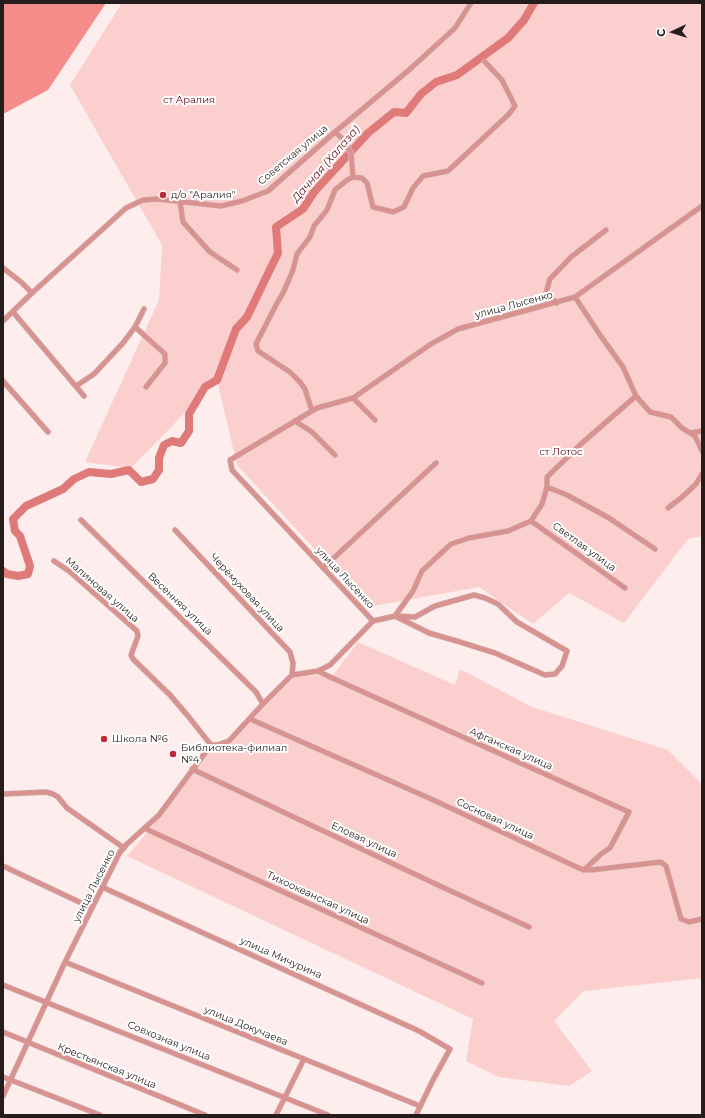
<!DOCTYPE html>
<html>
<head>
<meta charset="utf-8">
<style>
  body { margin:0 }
  #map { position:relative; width:705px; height:1118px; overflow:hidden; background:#fdedec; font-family:Montserrat,sans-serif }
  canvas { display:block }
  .frame { position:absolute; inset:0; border:4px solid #251c1c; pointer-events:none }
  .north { position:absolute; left:653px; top:12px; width:40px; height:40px; -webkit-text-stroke:3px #fff; paint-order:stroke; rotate:266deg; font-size:11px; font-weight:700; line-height:16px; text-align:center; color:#251c1c }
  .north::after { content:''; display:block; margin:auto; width:14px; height:18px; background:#251c1c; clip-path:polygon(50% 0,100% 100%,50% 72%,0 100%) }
</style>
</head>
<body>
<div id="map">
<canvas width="705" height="1118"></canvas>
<div class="frame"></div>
<div class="north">С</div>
</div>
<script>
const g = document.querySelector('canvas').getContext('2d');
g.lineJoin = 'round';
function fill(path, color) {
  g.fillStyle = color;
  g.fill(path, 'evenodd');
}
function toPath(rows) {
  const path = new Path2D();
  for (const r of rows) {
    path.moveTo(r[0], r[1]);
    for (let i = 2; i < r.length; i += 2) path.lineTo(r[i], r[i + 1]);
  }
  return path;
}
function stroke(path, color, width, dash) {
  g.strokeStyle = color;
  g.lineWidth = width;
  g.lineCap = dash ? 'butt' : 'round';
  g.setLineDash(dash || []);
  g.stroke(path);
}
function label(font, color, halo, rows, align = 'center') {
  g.font = font + ' Montserrat,sans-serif';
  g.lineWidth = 4;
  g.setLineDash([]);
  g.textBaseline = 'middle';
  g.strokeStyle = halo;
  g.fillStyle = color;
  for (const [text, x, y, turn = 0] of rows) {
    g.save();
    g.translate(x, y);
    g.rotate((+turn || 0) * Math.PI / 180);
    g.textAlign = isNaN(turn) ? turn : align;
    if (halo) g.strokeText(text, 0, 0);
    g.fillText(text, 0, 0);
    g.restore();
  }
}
fill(toPath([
  [122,3,702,3,702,536,688,539,624,623,569,593,533,624,479,587,368,607,237,465,217,380,131,468,85,462,159,300,162,245,70,85],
  [358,642,455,685,460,669,532,707,668,750,702,784,702,978,584,991,554,1021,592,1071,569,1086,499,1077,466,1061,473,1019,127,856,149,830,208,748,227,748,273,698,295,677,334,674]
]), '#fbcfcd');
fill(toPath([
  [3,3,106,3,48,90,3,114]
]), '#f48c8a');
stroke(toPath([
  [3,571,7,574,18,576,28,574,30,566,20,536,15,531,13,519,26,506,63,489,74,479,89,472,111,474,129,470,141,482,153,479,159,470,159,458,164,445,172,441,181,443,189,431,189,414,205,387,217,380,236,329,247,317,278,253,276,227,303,209,314,192,368,133,394,112,406,113,421,94,436,82,457,75,508,38,524,20,534,3]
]), '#df7a78', 8);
const minor = toPath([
  [353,177,362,178,367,183,373,207,393,212,404,207,413,188,423,176,448,171,509,114,515,106,502,80,485,62],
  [180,202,183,222,210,252,237,270],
  [3,268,21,282,32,293],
  [575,297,600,335,623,367,636,396,650,412,671,417,682,428,695,436,702,451],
  [557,303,546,293,550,279,571,257,606,230],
  [13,312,84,396],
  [3,321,32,293,126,208,143,200,157,199,221,206,242,201,268,191,335,132,409,70,455,28,471,3],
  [135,327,165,354,165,363,146,387],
  [3,381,48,432],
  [76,386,94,374,123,343,135,327,144,309],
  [353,398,375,420],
  [312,411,305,389,300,382,290,372,258,351,256,344,276,305,284,291,293,270,297,254,310,237,314,226,327,210,335,190,347,180,353,177,351,153,344,140,335,132],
  [295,421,312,432,335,455],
  [690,433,702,431],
  [547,487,567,495,609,518,655,549],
  [668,508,681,498,696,484,702,474],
  [81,520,256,692,263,704],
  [531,521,625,588],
  [175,530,290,652,293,663,292,675],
  [54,561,69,571,137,631,138,636,131,655,133,659,170,695,188,716,211,745],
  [323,568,436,463],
  [474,595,485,598,498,604,517,622,567,651,562,666,555,674,545,675,495,653,460,642,429,633,395,616,415,617,435,606,474,595],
  [373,621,395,616,413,591,422,571,451,544,469,538,508,531,531,521,542,504,547,487,547,477,582,443,636,396],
  [318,671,330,677,629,812,610,848,601,854,584,870],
  [250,719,429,798,581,869,591,870,661,862,666,866,681,919,689,922,702,919],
  [192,769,440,886,529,927],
  [3,794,46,792,53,794,58,797,67,808,124,848],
  [146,829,482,983],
  [3,866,92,908],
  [102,887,419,1031,450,1049,433,1080,416,1115],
  [65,962,420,1106],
  [3,985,328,1115],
  [3,1032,205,1115],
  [3,1077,100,1115],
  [3,1096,65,962,120,852,127,844,159,815,211,745,217,745,229,741,263,704,292,675,318,671,330,665,373,621,232,470,230,460,317,408,353,398,431,344,458,329,575,297,702,206],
  [276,1115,304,1059]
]);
stroke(minor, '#d6c7c7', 6);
stroke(minor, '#d89390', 5);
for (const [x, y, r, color] of [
  [163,195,4,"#ba2a37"],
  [104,739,4,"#ba2a37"],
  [173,754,4,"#ba2a37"]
]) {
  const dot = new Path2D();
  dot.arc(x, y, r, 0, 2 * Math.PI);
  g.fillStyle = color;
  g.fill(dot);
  stroke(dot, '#fff', 1.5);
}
label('10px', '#630312', '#fff', [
  ["ст Аралия",189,100],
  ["ст Лотос",561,452]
]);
label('10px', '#251c1c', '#fff', [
  ["Советская улица",293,155,-40],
  ["улица Лысенко",514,305,-15],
  ["Светлая улица",584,547,36],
  ["улица Лысенко",345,578,47],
  ["Малиновая улица",102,590,41],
  ["Черёмуховая улица",247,593,47],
  ["Весенняя улица",180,604,44],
  ["Афганская улица",511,749,24],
  ["Сосновая улица",495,819,25],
  ["Еловая улица",364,840,25],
  ["улица Лысенко",94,886,-63],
  ["Тихоокеанская улица",318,898,25],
  ["улица Мичурина",281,958,24],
  ["улица Докучаева",246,1026,22],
  ["Совхозная улица",169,1041,22],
  ["Крестьянская улица",107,1066,22]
]);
label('10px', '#251c1c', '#fff', [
  ["д/о \"Аралия\"",171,195],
  ["Школа №6",112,739],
  ["Библиотека-филиал",181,748],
  ["№4",181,760]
], 'left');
label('italic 11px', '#6a0d18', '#fff', [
  ["Дачная (Халаза)",326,164,-49]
]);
</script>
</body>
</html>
